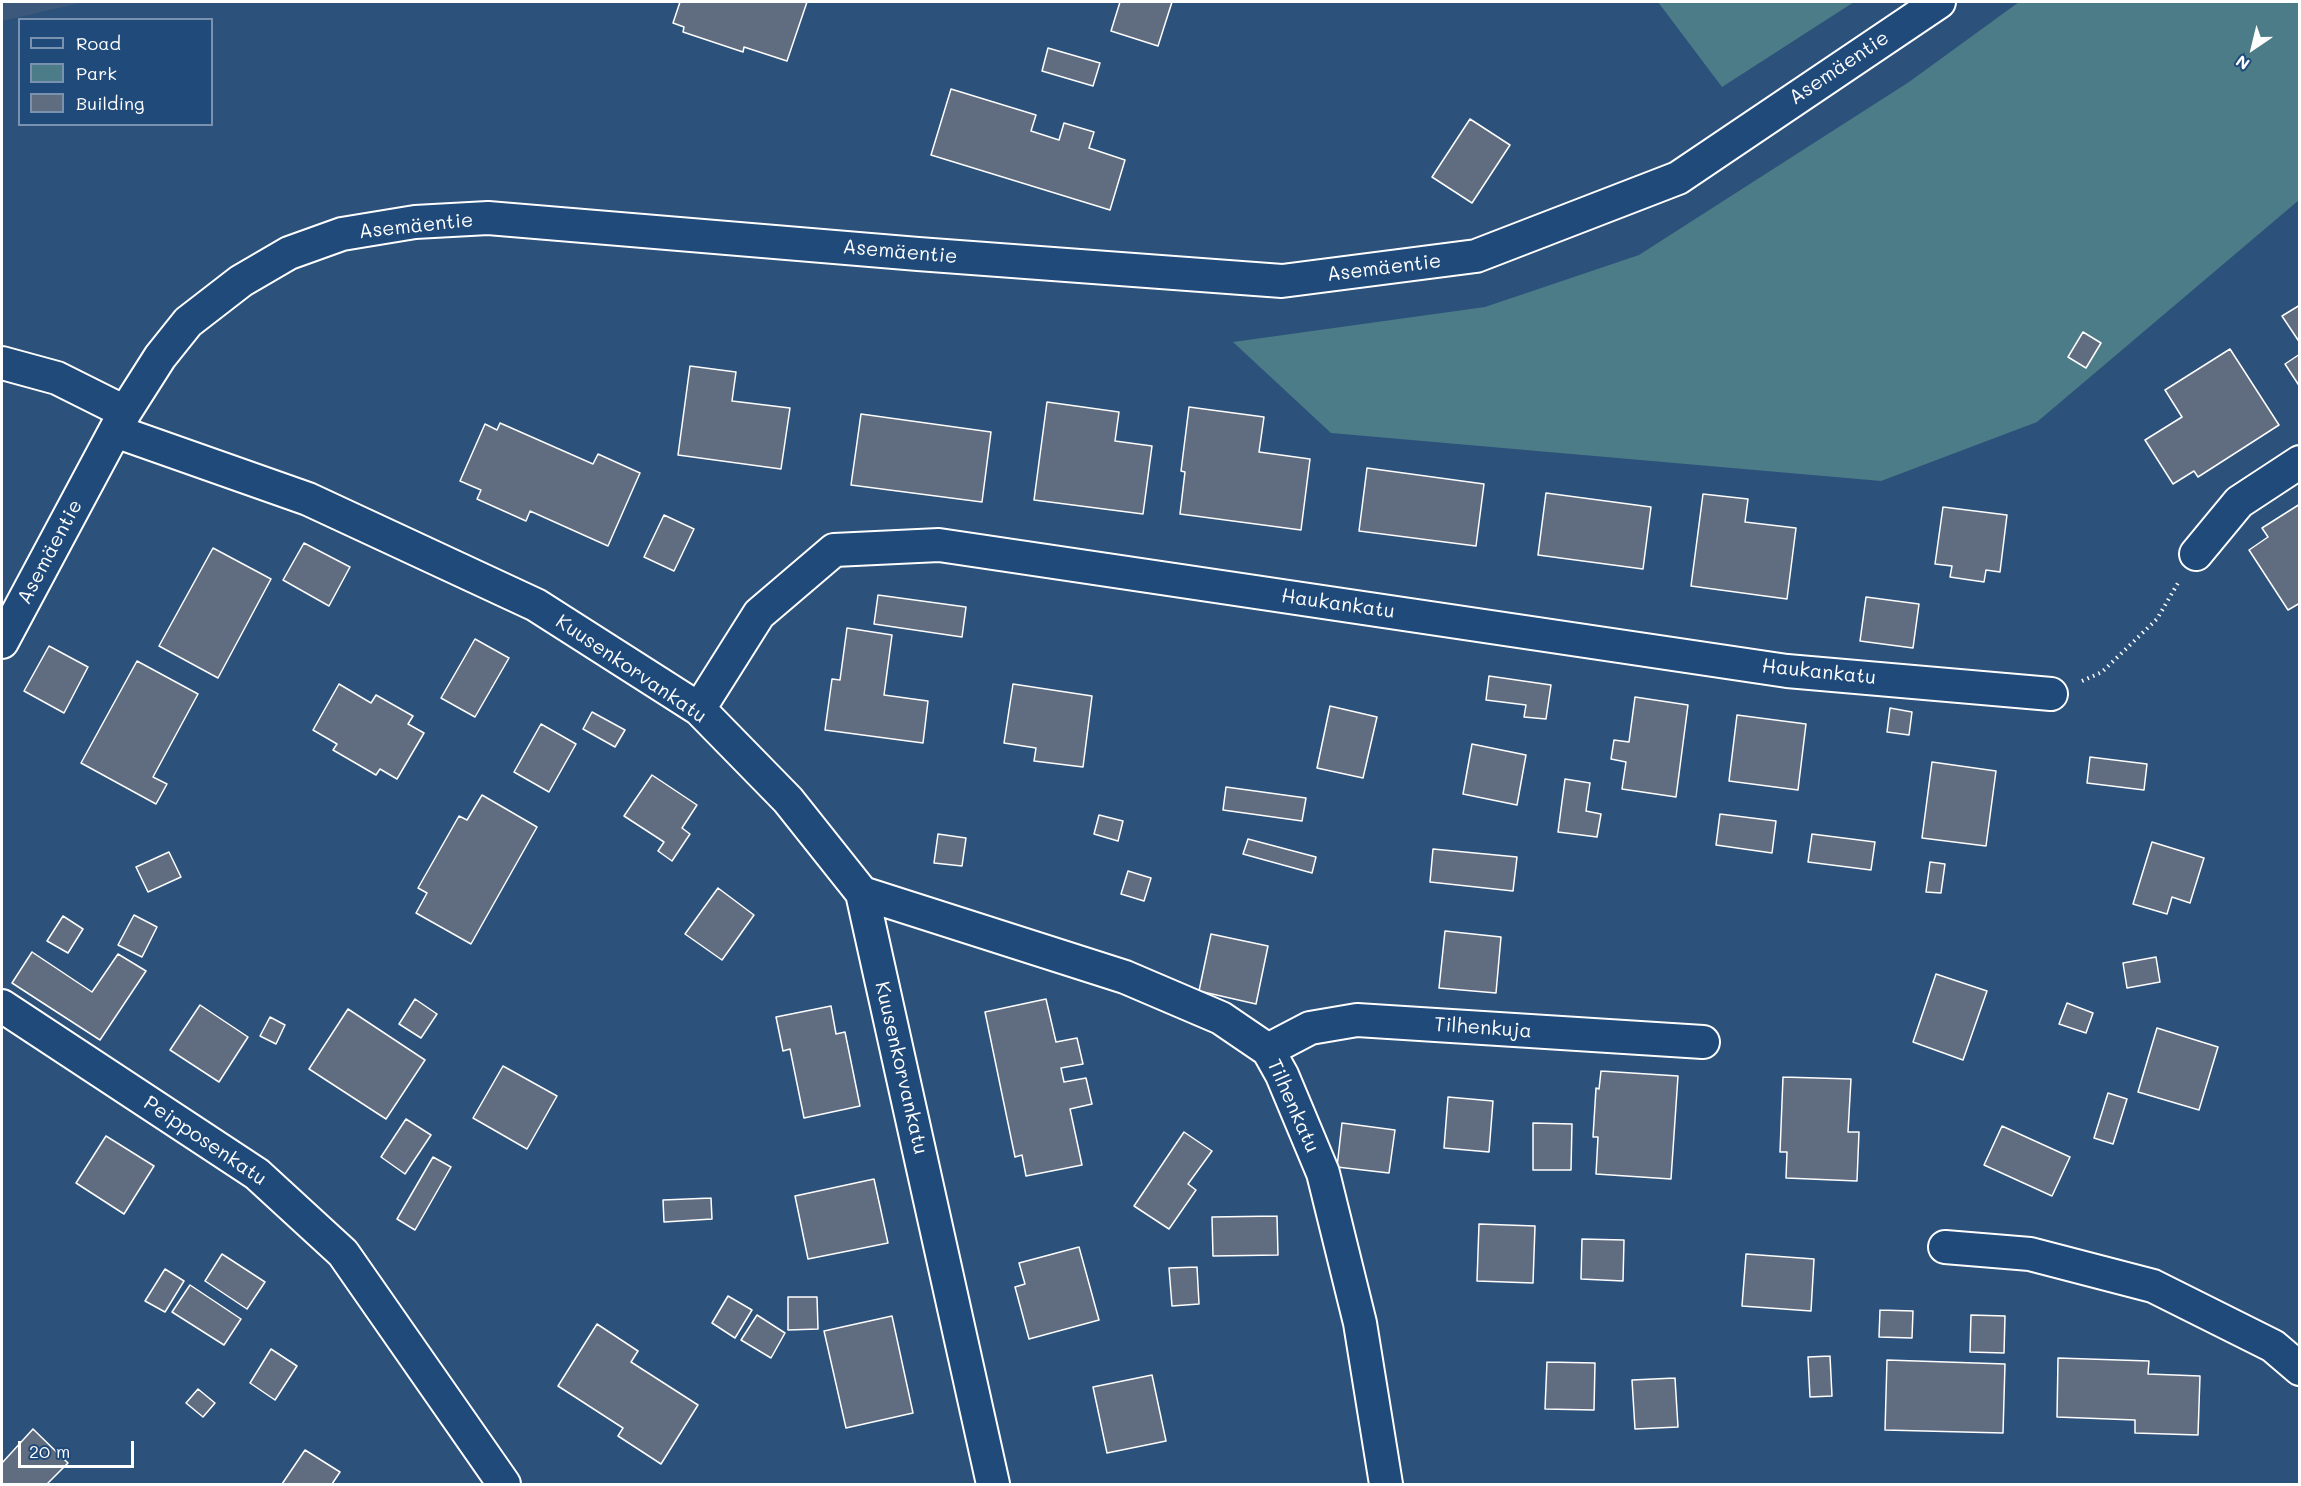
<!DOCTYPE html>
<html>
<head>
<meta charset="utf-8">
<style>
  body { margin:0 }
  #map { position:relative; width:2301px; height:1486px; overflow:hidden; background:#2c517b; font-family:Mali,sans-serif }
  canvas { display:block }
  .frame { position:absolute; inset:0; border:3px solid #fff; pointer-events:none }
  .legend { position:absolute; left:18px; top:18px; width:195px; height:108px; box-sizing:border-box; background:#1f4a7a; border:2px solid #7992af; margin:0; padding:8px 10px; list-style:none; font-size:18px; color:#fff }
  .legend li { display:flex; align-items:center; gap:12px; height:30px }
  .legend b { width:30px; border:2px solid #7992af }
  .north { position:absolute; left:2223px; top:18px; width:60px; height:60px; -webkit-text-stroke:4px #1f4a7a; paint-order:stroke; rotate:215deg; font-size:16px; font-weight:700; line-height:24px; text-align:center; color:#fff }
  .north::after { content:''; display:block; margin:auto; width:21px; height:27px; background:#fff; clip-path:polygon(50% 0,100% 100%,50% 72%,0 100%) }
  .scale { position:absolute; left:18px; top:1441px; width:116px; height:27px; box-sizing:border-box; border:3px solid #fff; border-top:0; padding-left:8px; font-size:18px; line-height:21px; white-space:nowrap; color:#fff; -webkit-text-stroke:4px #1f4a7a; paint-order:stroke }
</style>
</head>
<body>
<div id="map">
<canvas width="2301" height="1486"></canvas>
<div class="frame"></div>
<ul class="legend">
<li><b style="height:8px;background:#1f4a7a"></b>Road</li>
<li><b style="height:16px;background:#4c7c87"></b>Park</li>
<li><b style="height:16px;background:#606c80"></b>Building</li>
</ul>
<div class="north">N</div>
<div class="scale">20 m</div>
</div>
<script>
const g = document.querySelector('canvas').getContext('2d');
g.lineJoin = 'round';
function fill(path, color) {
  g.fillStyle = color;
  g.fill(path, 'evenodd');
}
function toPath(rows) {
  const path = new Path2D();
  for (const r of rows) {
    path.moveTo(r[0], r[1]);
    for (let i = 2; i < r.length; i += 2) path.lineTo(r[i], r[i + 1]);
  }
  return path;
}
function stroke(path, color, width, dash) {
  g.strokeStyle = color;
  g.lineWidth = width;
  g.lineCap = dash ? 'butt' : 'round';
  g.setLineDash(dash || []);
  g.stroke(path);
}
function label(font, color, halo, rows, align = 'center') {
  g.font = font + ' Mali,sans-serif';
  g.lineWidth = 6;
  g.setLineDash([]);
  g.textBaseline = 'middle';
  g.strokeStyle = halo;
  g.fillStyle = color;
  for (const [text, x, y, turn = 0] of rows) {
    g.save();
    g.translate(x, y);
    g.rotate((+turn || 0) * Math.PI / 180);
    g.textAlign = isNaN(turn) ? turn : align;
    if (halo) g.strokeText(text, 0, 0);
    g.fillText(text, 0, 0);
    g.restore();
  }
}
fill(toPath([
  [2,2,85,2,2,21]
]), '#3c597c');
fill(toPath([
  [1658,2,1854,2,1722,87],
  [2019,2,2299,2,2299,200,2037,422,1881,481,1331,433,1233,342,1485,307,1639,255,1909,82]
]), '#4c7c87');
const building = toPath([
  [680,2,807,2,787,61,744,47,743,52,683,32,684,27,673,23,680,2],
  [1120,2,1172,2,1158,46,1111,31,1120,2],
  [1048,48,1100,63,1093,86,1042,71,1048,48],
  [951,89,1036,115,1031,131,1059,140,1064,123,1094,132,1089,148,1125,160,1110,210,931,155,951,89],
  [1470,119,1510,145,1472,203,1432,177,1470,119],
  [2300,305,2300,343,2282,316,2300,305],
  [2083,332,2101,343,2086,368,2068,357,2083,332],
  [2230,349,2279,425,2198,477,2194,471,2173,484,2145,440,2182,417,2165,390,2230,349],
  [2300,354,2300,387,2285,364,2300,354],
  [690,366,736,372,732,401,790,408,781,469,678,455,690,366],
  [1047,402,1119,412,1115,441,1152,446,1143,514,1034,500,1047,402],
  [1189,407,1264,417,1259,452,1310,459,1301,530,1180,514,1185,472,1181,471,1189,407],
  [861,414,991,432,982,502,851,485,861,414],
  [500,423,593,464,598,454,640,473,608,546,530,511,526,521,477,499,481,490,460,481,485,424,497,430,500,423],
  [1367,468,1484,484,1476,546,1359,531,1367,468],
  [1546,493,1651,507,1643,569,1538,555,1546,493],
  [1703,494,1748,499,1745,522,1796,528,1787,599,1691,586,1703,494],
  [2300,504,2300,603,2288,610,2249,550,2268,537,2262,528,2300,504],
  [1943,507,2007,515,2000,572,1986,570,1984,582,1950,577,1952,566,1935,564,1943,507],
  [664,515,694,529,674,571,644,557,664,515],
  [304,543,350,567,329,606,283,580,304,543],
  [213,548,271,579,218,678,159,646,213,548],
  [878,595,966,607,962,637,874,624,878,595],
  [1866,597,1919,604,1913,648,1860,641,1866,597],
  [847,628,892,635,884,695,928,701,923,743,825,730,832,679,840,680,847,628],
  [475,639,509,658,475,717,441,698,475,639],
  [49,646,88,667,64,713,24,691,49,646],
  [137,661,198,694,153,777,167,784,156,804,81,763,137,661],
  [1489,676,1551,685,1546,719,1524,717,1526,705,1486,700,1489,676],
  [339,684,371,703,376,695,413,716,408,724,424,733,397,779,380,769,376,775,333,750,337,744,313,730,339,684],
  [1013,684,1092,696,1083,767,1034,761,1036,748,1004,743,1013,684],
  [1635,697,1688,705,1676,797,1622,789,1626,762,1611,759,1614,740,1629,742,1635,697],
  [1330,706,1377,717,1363,778,1317,768,1330,706],
  [1890,708,1912,712,1909,735,1887,732,1890,708],
  [592,712,625,730,615,747,583,729,592,712],
  [1737,715,1806,724,1798,790,1729,781,1737,715],
  [541,724,576,744,549,792,514,772,541,724],
  [1472,744,1526,755,1517,805,1463,794,1472,744],
  [2090,757,2147,764,2144,790,2087,783,2090,757],
  [1932,762,1996,771,1986,846,1922,838,1932,762],
  [652,775,697,805,682,828,690,834,672,861,658,851,664,842,624,816,652,775],
  [1565,779,1590,783,1586,811,1601,814,1597,837,1558,832,1565,779],
  [1226,787,1306,798,1302,821,1223,810,1226,787],
  [482,795,537,827,471,944,416,913,427,893,418,888,459,816,467,820,482,795],
  [1720,814,1776,821,1772,853,1716,845,1720,814],
  [1099,815,1123,821,1118,841,1094,834,1099,815],
  [938,834,966,838,962,866,934,863,938,834],
  [1812,834,1875,842,1871,870,1808,862,1812,834],
  [1248,839,1316,857,1312,873,1243,854,1248,839],
  [2152,842,2204,858,2190,903,2172,897,2167,914,2133,904,2152,842],
  [1433,849,1517,857,1513,891,1430,882,1433,849],
  [169,852,181,877,148,892,136,867,169,852],
  [1930,862,1945,864,1941,893,1926,892,1930,862],
  [1128,871,1151,878,1144,901,1121,894,1128,871],
  [718,888,754,915,722,960,685,934,718,888],
  [134,915,157,927,142,957,118,945,134,915],
  [63,916,83,929,68,953,47,941,63,916],
  [1445,931,1501,937,1496,993,1439,988,1445,931],
  [1211,934,1268,946,1256,1004,1199,991,1211,934],
  [32,952,92,992,118,954,146,971,100,1040,12,983,32,952],
  [2156,957,2160,982,2127,988,2123,963,2156,957],
  [1936,974,1987,991,1963,1060,1913,1042,1936,974],
  [415,999,437,1014,421,1038,399,1024,415,999],
  [1046,999,1056,1042,1077,1038,1083,1064,1061,1068,1064,1082,1086,1078,1092,1104,1070,1109,1082,1165,1026,1176,1022,1155,1015,1157,985,1012,1046,999],
  [2067,1003,2093,1013,2086,1033,2059,1024,2067,1003],
  [200,1005,248,1037,219,1082,170,1050,200,1005],
  [831,1006,836,1034,845,1032,860,1106,804,1118,790,1049,783,1051,776,1017,831,1006],
  [348,1009,425,1060,386,1119,309,1069,348,1009],
  [270,1017,285,1025,276,1044,260,1036,270,1017],
  [2157,1028,2218,1047,2199,1110,2138,1092,2157,1028],
  [503,1066,557,1096,527,1149,473,1118,503,1066],
  [1601,1071,1678,1076,1671,1179,1596,1174,1598,1137,1593,1137,1596,1088,1599,1089,1601,1071],
  [1783,1077,1851,1079,1848,1132,1859,1132,1857,1181,1786,1178,1787,1152,1780,1152,1783,1077],
  [2108,1093,2127,1099,2113,1144,2094,1138,2108,1093],
  [1448,1097,1493,1101,1489,1152,1444,1148,1448,1097],
  [406,1119,431,1135,405,1174,381,1157,406,1119],
  [1342,1123,1395,1130,1389,1173,1337,1167,1342,1123],
  [1533,1123,1572,1124,1571,1170,1533,1170,1533,1123],
  [2002,1126,2070,1157,2052,1196,1984,1165,2002,1126],
  [1184,1132,1212,1151,1188,1184,1196,1190,1169,1229,1134,1206,1184,1132],
  [106,1136,154,1166,124,1214,76,1183,106,1136],
  [433,1157,451,1167,415,1230,397,1219,433,1157],
  [874,1179,888,1243,808,1259,795,1196,874,1179],
  [711,1198,712,1219,664,1222,663,1200,711,1198],
  [1277,1216,1278,1255,1213,1256,1212,1217,1277,1216],
  [1479,1224,1535,1226,1533,1283,1477,1281,1479,1224],
  [1582,1239,1624,1240,1623,1281,1581,1279,1582,1239],
  [1079,1247,1099,1320,1029,1339,1015,1287,1025,1284,1019,1263,1079,1247],
  [222,1254,265,1282,247,1309,205,1281,222,1254],
  [1746,1254,1814,1259,1811,1311,1742,1306,1746,1254],
  [1197,1267,1199,1304,1172,1306,1169,1268,1197,1267],
  [165,1269,184,1281,165,1312,145,1301,165,1269],
  [190,1285,241,1319,224,1345,172,1312,190,1285],
  [728,1296,752,1310,735,1338,712,1323,728,1296],
  [788,1297,817,1297,818,1329,788,1330,788,1297],
  [1880,1310,1913,1311,1912,1338,1879,1337,1880,1310],
  [757,1315,785,1333,771,1358,741,1340,757,1315],
  [1971,1315,2005,1316,2004,1353,1970,1352,1971,1315],
  [892,1316,913,1413,846,1428,824,1331,892,1316],
  [597,1324,638,1351,631,1362,698,1405,661,1464,618,1436,623,1428,558,1386,597,1324],
  [271,1349,297,1366,275,1400,250,1383,271,1349],
  [1830,1356,1832,1396,1810,1397,1808,1357,1830,1356],
  [2058,1358,2149,1361,2148,1374,2200,1376,2198,1435,2135,1433,2135,1420,2057,1417,2058,1358],
  [1887,1360,2005,1364,2003,1433,1885,1430,1887,1360],
  [1547,1362,1595,1363,1594,1410,1545,1409,1547,1362],
  [1152,1375,1166,1441,1107,1453,1093,1387,1152,1375],
  [1675,1378,1678,1427,1635,1429,1632,1380,1675,1378],
  [198,1389,215,1403,203,1417,186,1403,198,1389],
  [33,1429,68,1463,47,1484,2,1484,2,1463,33,1429],
  [305,1450,340,1472,332,1484,282,1484,305,1450]
]);
fill(building, '#606c80');
stroke(building, '#fff', 1.5);
const minor = toPath([
  [2,363,57,378,125,412],
  [115,431,308,499,536,605,699,709,788,800,862,893,993,1484],
  [2196,554,2239,502,2300,462],
  [2,642,125,412,160,357,188,322,241,281,289,253,342,234,415,222,488,218,918,254,1282,281,1476,256,1678,178,1939,2],
  [699,709,759,614,834,550,939,545,1787,671,2051,694],
  [862,893,1125,977,1221,1018,1268,1050,1282,1075,1323,1173,1360,1323,1386,1484],
  [2,1006,257,1174,343,1253,504,1484],
  [1268,1050,1310,1028,1357,1020,1703,1042],
  [1945,1247,2030,1254,2153,1286,2273,1346,2300,1369]
]);
stroke(minor, '#fff', 36);
stroke(toPath([
  [2082,681,2102,672,2157,619,2178,583]
]), '#fff', 4, [1.5, 4.5]);
stroke(minor, '#1f4a7a', 32);
label('20px', '#fff', '#1f4a7a', [
  ["Asemäentie",1839,68,-34],
  ["Asemäentie",416,226,-6],
  ["Asemäentie",900,252,5],
  ["Asemäentie",1384,268,-7],
  ["Asemäentie",50,552,-62],
  ["Haukankatu",1338,604,8],
  ["Kuusenkorvankatu",631,669,34],
  ["Haukankatu",1819,672,6],
  ["Tilhenkuja",1483,1028,4],
  ["Kuusenkorvankatu",901,1068,77],
  ["Tilhenkatu",1293,1106,66],
  ["Peipposenkatu",205,1141,34]
]);
</script>
</body>
</html>
